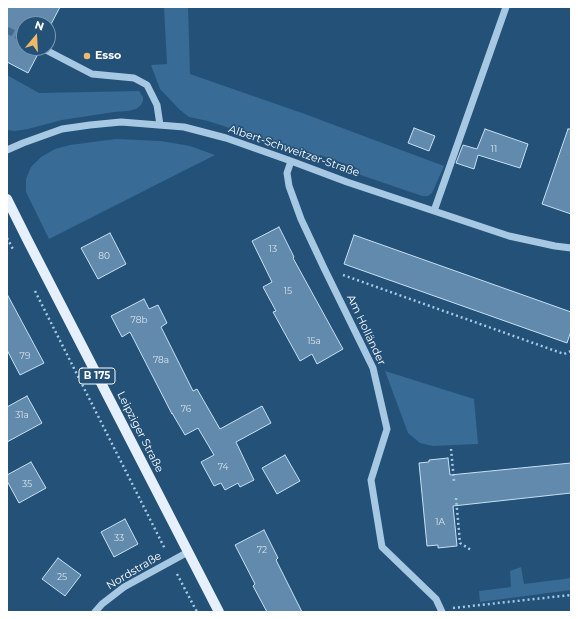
<!DOCTYPE html>
<html>
<head>
<meta charset="utf-8">
<style>
  body { margin:0 }
  #map { position:relative; width:578px; height:619px; overflow:hidden; background:#245178; font-family:Montserrat,sans-serif }
  canvas { display:block }
  .frame { position:absolute; inset:0; border:8px solid #fff; pointer-events:none }
  .north { position:absolute; left:16px; top:16px; width:40px; height:40px; box-sizing:border-box; background:#245178; border:1px solid #7c97ae; border-radius:50%; rotate:18deg; font-size:11px; font-weight:700; line-height:16px; text-align:center; color:#fff }
  .north::after { content:''; display:block; margin:auto; width:14px; height:18px; background:#edba6a; clip-path:polygon(50% 0,100% 100%,50% 72%,0 100%) }
</style>
</head>
<body>
<div id="map">
<canvas width="578" height="619"></canvas>
<div class="frame"></div>
<div class="north">N</div>
</div>
<script>
const g = document.querySelector('canvas').getContext('2d');
g.lineJoin = 'round';
function fill(path, color) {
  g.fillStyle = color;
  g.fill(path, 'evenodd');
}
function toPath(rows) {
  const path = new Path2D();
  for (const r of rows) {
    path.moveTo(r[0], r[1]);
    for (let i = 2; i < r.length; i += 2) path.lineTo(r[i], r[i + 1]);
  }
  return path;
}
function stroke(path, color, width, dash) {
  g.strokeStyle = color;
  g.lineWidth = width;
  g.lineCap = dash ? 'butt' : 'round';
  g.setLineDash(dash || []);
  g.stroke(path);
}
function label(font, color, halo, rows, align = 'center') {
  g.font = font + ' Montserrat,sans-serif';
  g.lineWidth = 3;
  g.setLineDash([]);
  g.textBaseline = 'middle';
  g.strokeStyle = halo;
  g.fillStyle = color;
  for (const [text, x, y, turn = 0] of rows) {
    g.save();
    g.translate(x, y);
    g.rotate((+turn || 0) * Math.PI / 180);
    g.textAlign = isNaN(turn) ? turn : align;
    if (halo) g.strokeText(text, 0, 0);
    g.fillText(text, 0, 0);
    g.restore();
  }
}
fill(toPath([
  [164,7,188,7,190,74,302,113,444,166,432,193,428,196,422,196,355,173,357,168,320,155,318,161,251,135,208,121,189,117,180,110,160,89,151,65,167,64],
  [7,75,39,93,139,91,143,97,143,101,141,105,136,109,128,111,114,112,62,120,28,129,14,131,7,130],
  [116,139,161,141,190,146,215,155,49,239,26,192,26,179,31,167,41,157,55,149,70,145],
  [385,371,474,399,478,444,433,446,420,443,408,433],
  [521,567,524,584,571,578,571,590,480,602,479,591,511,587,510,571]
]), '#386b95');
const building = toPath([
  [7,7,60,7,48,30,48,24,24,24,24,48,37,48,39,52,28,73,7,62,7,7],
  [414,128,435,136,429,151,408,143,414,128],
  [485,129,528,144,520,168,478,155,474,169,456,163,463,145,477,149,485,129],
  [568,129,571,129,571,214,542,204,568,129],
  [279,227,294,257,293,258,343,349,317,364,312,354,300,361,273,312,276,311,263,287,272,282,252,241,279,227],
  [110,233,126,264,98,279,81,248,110,233],
  [354,235,571,312,571,331,567,343,344,264,354,235],
  [7,294,44,363,20,375,7,350,7,294],
  [144,299,149,309,158,305,167,323,161,327,193,391,197,389,220,429,262,406,271,423,236,442,254,480,240,487,238,483,225,490,221,483,214,486,201,462,214,455,198,428,185,435,172,413,172,414,130,332,122,337,111,316,144,299],
  [27,396,42,423,7,442,7,407,27,396],
  [285,455,300,481,277,494,262,468,285,455],
  [448,458,450,475,571,463,571,493,453,506,457,546,438,548,438,545,427,546,419,463,429,462,429,460,448,458],
  [31,462,46,488,19,503,7,481,7,475,31,462],
  [125,519,138,544,114,557,101,532,125,519],
  [264,530,278,558,276,560,302,612,267,612,253,586,255,584,235,545,264,530],
  [58,558,81,575,65,596,42,579,58,558]
]);
fill(building, '#618aac');
stroke(building, '#c8e0f3', 1);
stroke(toPath([
  [7,30,24,39]
]), '#456b8c', 7, [7, 3.5]);
stroke(toPath([
  [7,238,14,251],
  [343,275,564,354,571,351],
  [35,291,165,549],
  [451,449,454,481],
  [456,498,460,543,471,550],
  [177,574,197,612],
  [453,608,571,595]
]), '#a6c8e3', 2.5, [2, 3]);
stroke(toPath([
  [42,48,92,74,134,78,147,85,157,105,160,125],
  [7,150,23,143,62,129,90,125,121,122,184,127,226,138,291,161,347,182,509,236,555,246,571,248],
  [291,161,287,173,289,186,301,219,324,268,373,368,387,429,371,480,382,547,436,599,442,612],
  [434,211,506,7],
  [95,612,102,604,124,587,188,552]
]), '#a6c8e3', 7);
stroke(toPath([
  [7,199,28,241,219,612]
]), '#e5f0fc', 10);
for (const [x, y, r, color] of [
  [87,56,4,"#edba6a"]
]) {
  const dot = new Path2D();
  dot.arc(x, y, r, 0, 2 * Math.PI);
  g.fillStyle = color;
  g.fill(dot);
  stroke(dot, '#245178', 1.5);
}
label('9px', '#d8e2ea', null, [
  ["11",494,149],
  ["13",273,249],
  ["80",104,256],
  ["15",288,291],
  ["78b",139,320],
  ["15a",314,341],
  ["79",25,356],
  ["78a",161,360],
  ["76",186,409],
  ["31a",22,415],
  ["74",223,467],
  ["35",27,484],
  ["1A",440,522],
  ["33",119,538],
  ["72",262,550],
  ["25",62,577]
]);
for (const [x, y, w] of [
  [97,376,36]
]) {
  const box = new Path2D();
  box.roundRect(x - w / 2, y - 8, w, 16, 3);
  g.fillStyle = '#245178';
  g.fill(box);
  stroke(box, '#fff', 1);
}
label('bold 10px', '#fff', null, [
  ["B 175",97,376]
]);
label('bold 11px', '#fff', '#245178', [
  ["Esso",95,56]
], 'left');
label('11px', '#fff', '#245178', [
  ["Albert-Schweitzer-Straße",294,151,19],
  ["Am Holländer",366,330,65],
  ["Leipziger Straße",140,432,63],
  ["Nordstraße",134,571,-31]
]);
</script>
</body>
</html>
